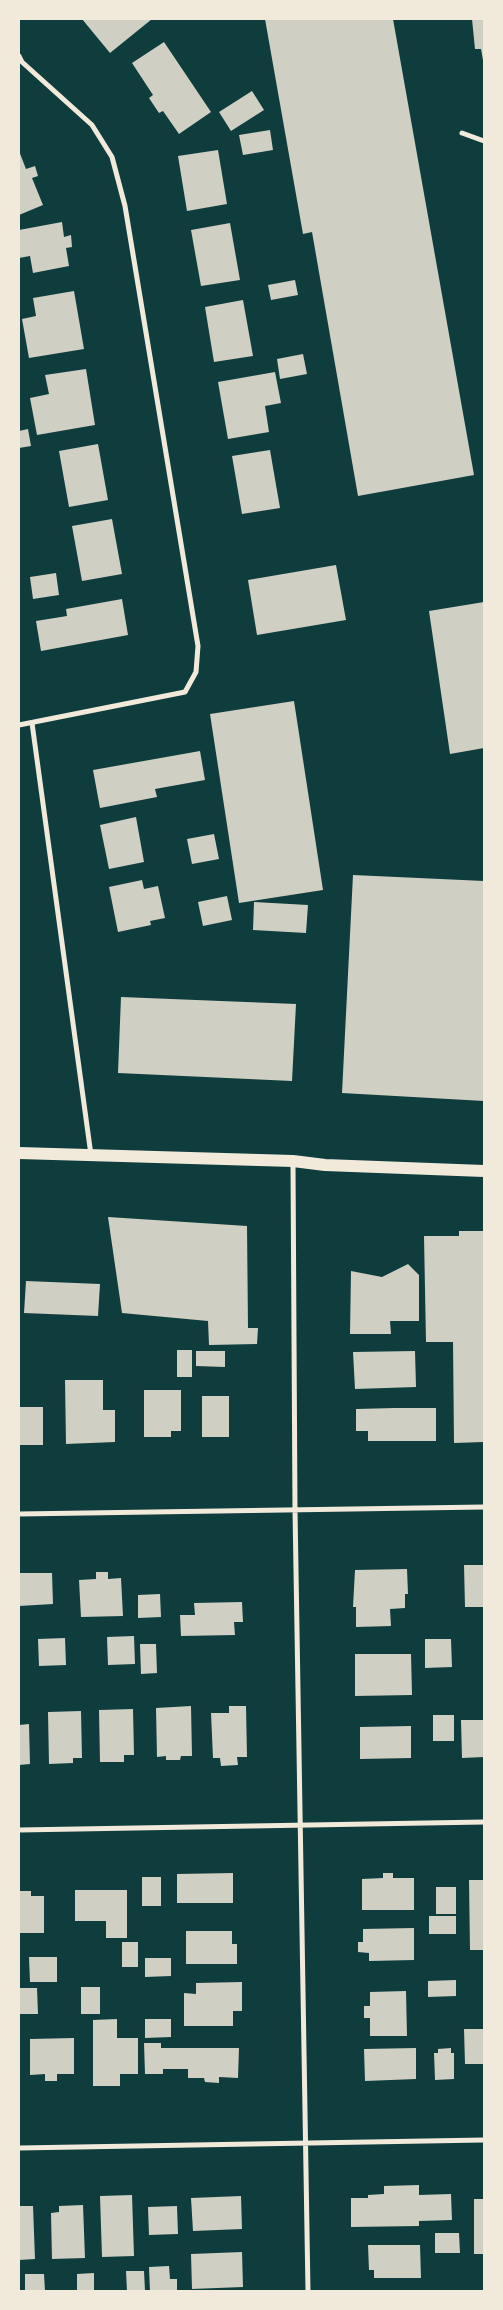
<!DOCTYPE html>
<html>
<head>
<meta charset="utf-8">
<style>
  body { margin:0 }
  #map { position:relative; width:503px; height:2310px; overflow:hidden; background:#0f3d3e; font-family:Poppins,sans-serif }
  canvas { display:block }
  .frame { position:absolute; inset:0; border:20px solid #f1e9da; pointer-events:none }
</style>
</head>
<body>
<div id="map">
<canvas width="503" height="2310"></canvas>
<div class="frame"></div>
</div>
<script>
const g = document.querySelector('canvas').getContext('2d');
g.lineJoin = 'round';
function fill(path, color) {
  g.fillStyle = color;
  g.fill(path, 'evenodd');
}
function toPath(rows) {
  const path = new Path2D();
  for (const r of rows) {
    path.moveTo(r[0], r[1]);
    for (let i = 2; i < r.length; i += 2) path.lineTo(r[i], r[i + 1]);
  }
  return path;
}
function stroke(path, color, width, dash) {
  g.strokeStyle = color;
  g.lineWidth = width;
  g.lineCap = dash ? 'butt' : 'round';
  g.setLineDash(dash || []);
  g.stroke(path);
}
fill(toPath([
  [82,19,152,19,110,53],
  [265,19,393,19,474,475,358,496,312,232,303,234],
  [472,19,484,19,484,66,481,49,475,49],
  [164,42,211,112,179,134,163,111,159,113,149,98,153,95,132,63],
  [252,91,264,110,231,131,219,112],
  [270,130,273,150,243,155,239,135],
  [218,150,227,204,187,211,178,156],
  [19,151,26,169,35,166,38,176,32,178,43,205,19,215],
  [62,222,64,237,71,235,72,247,66,248,69,266,33,273,30,256,19,258,19,230],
  [230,223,240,280,201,286,191,230],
  [295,280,298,295,271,300,268,285],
  [74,291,84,349,29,358,22,319,36,316,33,298],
  [243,300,253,356,214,362,205,307],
  [303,354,307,374,280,379,277,359],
  [86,369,95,425,37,435,30,398,49,394,45,375],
  [275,372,281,403,265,406,269,432,228,439,218,382],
  [28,429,31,446,19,448,19,431],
  [98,444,108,500,69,507,59,451],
  [270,450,280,508,242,514,232,456],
  [112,519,122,574,82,581,72,526],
  [336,565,346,620,257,635,248,580],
  [56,573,59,595,33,599,30,577],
  [122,599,128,635,41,651,36,621,67,616,66,609],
  [484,602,484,748,450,754,429,611],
  [294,701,323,890,239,903,210,714],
  [200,751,205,780,155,789,157,797,100,808,93,770],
  [136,817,144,862,109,869,100,825],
  [214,834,219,859,192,864,187,839],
  [353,875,484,881,484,1101,342,1093],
  [142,880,144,889,158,886,165,918,150,921,151,925,118,932,109,887],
  [227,896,232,920,203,926,198,902],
  [254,902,308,905,306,933,253,930],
  [121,997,296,1004,292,1081,118,1073],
  [108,1217,247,1226,248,1328,258,1328,257,1344,209,1345,208,1321,122,1313],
  [459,1231,484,1231,484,1442,454,1443,453,1342,426,1342,424,1236,459,1236],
  [408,1264,419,1275,419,1321,390,1321,391,1334,350,1334,351,1271,382,1277],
  [26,1281,100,1284,98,1316,24,1313],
  [177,1350,192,1350,192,1377,177,1377],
  [196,1351,225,1351,225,1367,196,1366],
  [415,1351,416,1387,355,1389,353,1352],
  [65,1380,103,1380,103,1410,115,1410,115,1442,66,1444],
  [144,1390,181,1390,181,1431,171,1431,171,1437,144,1437],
  [202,1396,229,1396,229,1437,202,1437],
  [19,1407,43,1407,43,1445,19,1445],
  [394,1408,436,1408,436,1441,368,1441,368,1431,356,1431,356,1409],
  [464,1565,484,1565,484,1607,465,1607],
  [407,1569,408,1594,405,1594,405,1608,390,1609,391,1626,356,1627,356,1607,353,1607,355,1570],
  [96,1572,108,1572,108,1579,121,1578,123,1616,81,1617,79,1580,96,1579],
  [19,1573,52,1573,53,1604,19,1606],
  [160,1594,161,1617,138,1618,138,1595],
  [242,1602,243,1622,234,1622,235,1635,181,1636,180,1615,195,1615,194,1603],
  [134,1636,135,1664,108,1665,107,1637],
  [65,1638,66,1665,39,1666,38,1639],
  [425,1639,451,1639,452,1667,425,1668],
  [140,1644,156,1644,157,1673,141,1674],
  [355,1654,411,1654,412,1695,355,1696],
  [191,1706,192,1756,181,1756,180,1760,166,1760,166,1756,157,1757,156,1708],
  [229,1706,246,1706,247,1757,237,1757,238,1765,221,1766,220,1758,213,1758,211,1713,229,1713],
  [133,1709,134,1755,124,1755,124,1762,100,1762,99,1710],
  [81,1711,82,1758,73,1758,73,1763,49,1764,48,1712],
  [433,1715,454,1715,454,1741,433,1741],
  [461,1720,484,1720,484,1757,462,1758],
  [29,1724,30,1764,19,1765,19,1725],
  [411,1726,411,1758,360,1759,360,1727],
  [233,1873,233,1903,177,1903,177,1874],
  [383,1873,393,1873,393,1878,414,1878,414,1910,362,1910,362,1879,383,1878],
  [142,1877,161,1877,161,1906,142,1906],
  [469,1880,484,1880,484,1950,470,1950],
  [436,1887,456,1887,456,1914,436,1914],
  [75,1890,127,1890,127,1938,106,1938,106,1921,75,1921],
  [19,1891,31,1891,31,1896,44,1896,44,1933,19,1933],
  [429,1916,456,1916,456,1934,429,1934],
  [414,1928,414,1960,369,1961,369,1953,358,1952,358,1942,363,1942,363,1929],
  [186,1931,232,1931,232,1944,237,1944,237,1964,186,1964],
  [122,1942,138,1942,138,1967,122,1967],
  [29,1957,57,1957,57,1982,30,1982],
  [145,1958,171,1958,171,1976,145,1977],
  [456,1980,456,1996,428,1997,428,1981],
  [242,1982,242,2011,233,2011,233,2026,184,2026,184,1993,196,1994,196,1983],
  [81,1987,100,1987,100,2014,81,2014],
  [19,1988,37,1988,38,2014,19,2014],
  [406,1991,407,2036,370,2036,370,2018,364,2018,364,2006,370,2006,370,1992],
  [117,2019,117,2038,138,2038,138,2074,120,2074,120,2086,93,2086,93,2020],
  [145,2019,171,2019,171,2037,145,2038],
  [464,2029,484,2029,484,2064,465,2064],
  [74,2038,74,2074,57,2074,57,2081,45,2081,45,2074,30,2075,30,2039],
  [144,2043,161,2043,161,2048,239,2048,238,2078,219,2077,219,2083,205,2082,204,2078,188,2078,188,2069,163,2069,163,2074,145,2074],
  [416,2048,416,2079,365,2081,364,2049],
  [451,2048,451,2053,454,2053,454,2079,435,2080,434,2053,438,2053,438,2049],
  [419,2185,419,2195,451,2194,452,2220,419,2221,419,2226,351,2227,351,2198,368,2198,368,2195,384,2194,384,2186],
  [132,2195,134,2256,102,2257,100,2196],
  [241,2196,242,2229,193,2231,191,2198],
  [474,2199,484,2199,484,2254,474,2254],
  [83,2205,85,2258,52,2259,51,2213,59,2212,59,2206],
  [19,2206,33,2206,35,2259,19,2260],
  [177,2206,178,2234,149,2235,148,2207],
  [435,2233,459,2233,460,2253,435,2253],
  [368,2245,420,2245,421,2278,374,2278,374,2270,369,2270],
  [242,2252,243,2287,192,2289,191,2254],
  [169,2266,170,2279,177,2279,177,2291,150,2291,149,2267],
  [126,2271,144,2271,145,2291,127,2291],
  [94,2273,94,2291,77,2291,77,2274],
  [25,2274,44,2274,45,2291,25,2291]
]), '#cfcfc3');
stroke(toPath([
  [19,56,22,62,92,125,112,157,125,206,198,646,196,672,185,692,19,725],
  [462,133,484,141],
  [32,723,91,1155],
  [293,1162,295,1510,308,2291],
  [19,1514,484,1507],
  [19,1830,484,1822],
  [19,2148,484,2140]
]), '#f1e9da', 5);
stroke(toPath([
  [19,1153,293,1161,325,1165,484,1171]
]), '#f1e9da', 12);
</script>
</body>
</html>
